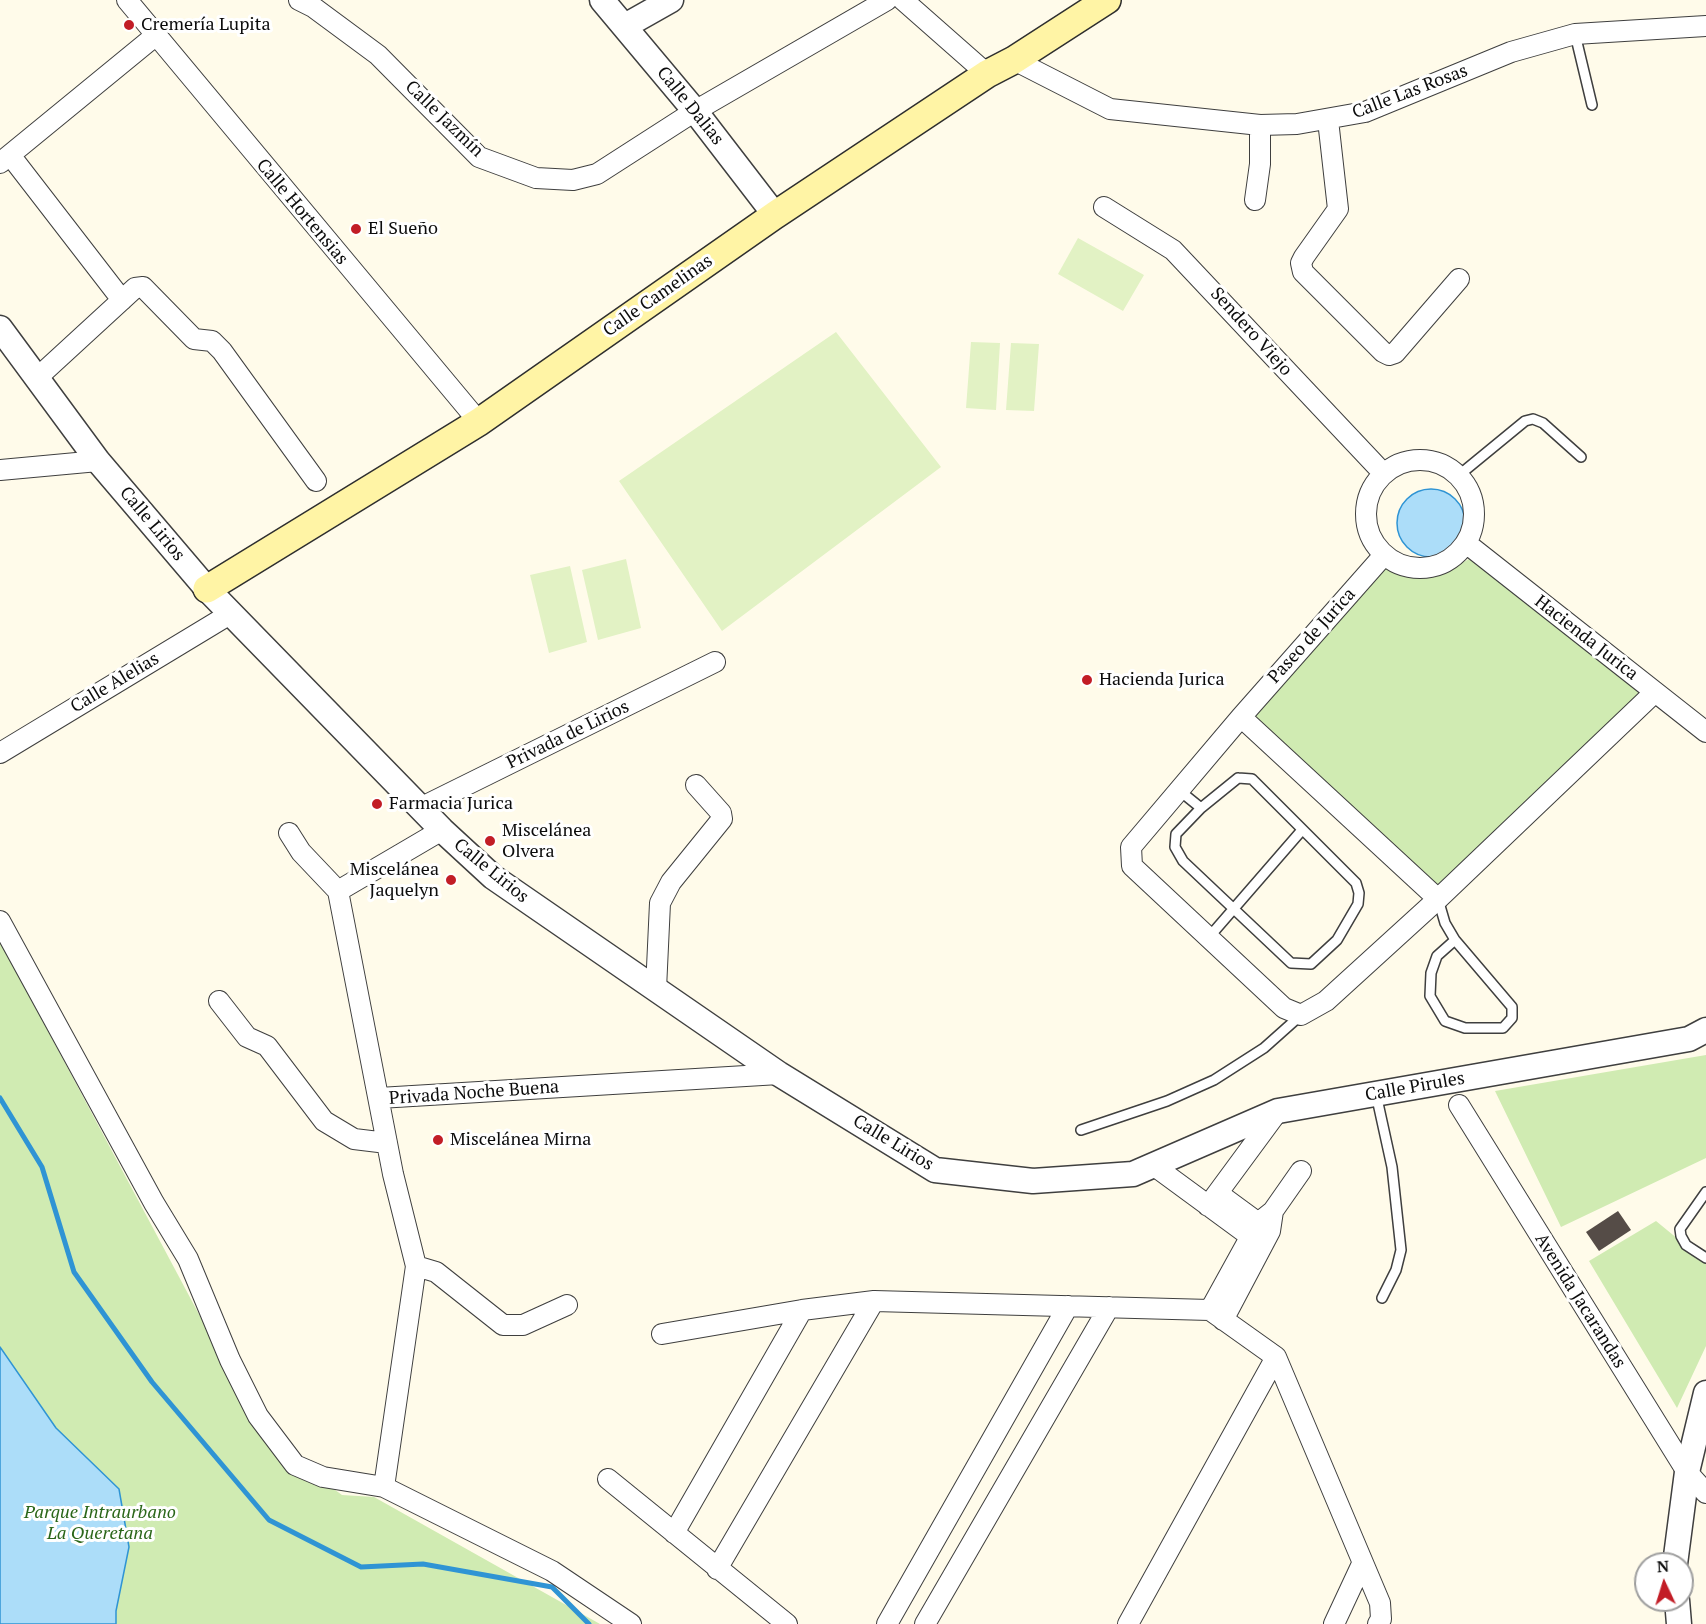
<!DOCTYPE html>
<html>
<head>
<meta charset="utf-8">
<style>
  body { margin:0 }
  #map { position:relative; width:1706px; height:1624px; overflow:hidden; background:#fffbea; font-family:"PT Serif",serif }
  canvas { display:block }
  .north { position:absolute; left:1634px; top:1552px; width:60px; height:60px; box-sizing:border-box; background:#fff; border:2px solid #9e9e9e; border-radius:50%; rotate:356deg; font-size:16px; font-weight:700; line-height:24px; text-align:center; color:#0c0c0c }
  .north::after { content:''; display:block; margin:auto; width:21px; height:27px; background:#c21d26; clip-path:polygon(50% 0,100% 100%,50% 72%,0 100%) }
</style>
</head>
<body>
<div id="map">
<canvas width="1706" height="1624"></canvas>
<div class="north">N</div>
</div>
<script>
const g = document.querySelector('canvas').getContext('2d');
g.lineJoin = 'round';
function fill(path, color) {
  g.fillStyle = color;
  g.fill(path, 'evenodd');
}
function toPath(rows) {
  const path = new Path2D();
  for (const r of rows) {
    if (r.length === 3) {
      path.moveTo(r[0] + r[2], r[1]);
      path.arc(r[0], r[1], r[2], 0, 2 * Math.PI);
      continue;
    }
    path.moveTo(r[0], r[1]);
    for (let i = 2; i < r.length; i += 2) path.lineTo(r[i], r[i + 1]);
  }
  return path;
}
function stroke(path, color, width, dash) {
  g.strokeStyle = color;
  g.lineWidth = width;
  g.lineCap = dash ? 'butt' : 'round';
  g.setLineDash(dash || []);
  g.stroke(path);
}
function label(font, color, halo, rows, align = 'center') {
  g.font = font + ' "PT Serif",serif';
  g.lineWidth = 6;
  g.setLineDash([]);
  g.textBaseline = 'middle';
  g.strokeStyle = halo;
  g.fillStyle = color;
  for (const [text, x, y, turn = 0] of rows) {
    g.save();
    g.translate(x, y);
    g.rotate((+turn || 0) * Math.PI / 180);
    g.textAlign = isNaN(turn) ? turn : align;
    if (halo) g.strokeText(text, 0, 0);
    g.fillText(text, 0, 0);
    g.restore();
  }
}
fill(toPath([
  [1471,558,1645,691,1437,888,1251,717,1384,567,1437,576],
  [0,941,218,1350,294,1460,342,1495,374,1497,600,1624,0,1624],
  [1706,1055,1706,1158,1561,1227,1495,1091],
  [1656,1221,1706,1262,1706,1346,1677,1408,1589,1261]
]), '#d0ebb2');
fill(toPath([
  [1078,238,1144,275,1123,311,1058,274],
  [836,332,941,467,722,631,619,481],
  [971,342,1000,343,996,410,966,408],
  [1011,343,1039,344,1034,411,1006,410],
  [626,559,641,628,598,640,582,570],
  [570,566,587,642,549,653,530,575]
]), '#e2f2c4');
const water = toPath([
  [1431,523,34],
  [0,1347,56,1428,119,1489,129,1547,116,1611,116,1624,0,1624,0,1347]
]);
fill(water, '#acddf9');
stroke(water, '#2f94d4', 1.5);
stroke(toPath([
  [0,1098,42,1167,74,1272,152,1382,269,1520,361,1567,423,1564,552,1587,589,1624]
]), '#2f94d4', 5);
fill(toPath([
  [1618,1211,1631,1230,1599,1251,1586,1232]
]), '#554c47');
const service = toPath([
  [1575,34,1592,105],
  [1458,476,1525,421,1533,419,1543,423,1581,457],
  [1238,778,1252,779,1356,883,1359,893,1358,904,1337,940,1311,964,1291,963,1183,861,1175,847,1176,834,1201,808,1238,778],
  [1180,791,1201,808],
  [1438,899,1445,923,1455,940,1512,1007,1512,1018,1503,1028,1465,1028,1445,1021,1430,996,1431,973,1437,956,1455,940],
  [1210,936,1302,830],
  [1376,1094,1392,1167,1401,1250,1396,1270,1382,1298],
  [1081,1130,1167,1101,1214,1080,1264,1048,1301,1015],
  [1706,1192,1680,1229,1681,1236,1686,1245,1706,1258]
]);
const minor = toPath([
  [127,0,479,422],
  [299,0,313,7,378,55,479,157,536,178,573,180,597,174,695,111,887,0],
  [903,0,987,74],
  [1014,60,1110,109,1260,125,1297,124,1365,112,1511,52,1575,34,1706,26],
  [1328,120,1338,209,1304,257,1301,263,1303,272,1383,352,1389,355,1395,353,1459,279],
  [10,155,122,300],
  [0,163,155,36],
  [1255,200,1260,164,1260,125],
  [1104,207,1173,250,1384,474],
  [37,378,135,288,143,287,194,339,212,341,222,351,316,481],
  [1420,514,54],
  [0,470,98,461],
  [1466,543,1706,732],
  [1384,555,1241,717,1131,847,1132,866,1284,1008,1301,1015,1326,1001,1438,899,1655,692],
  [1241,717,1438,899],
  [0,753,230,614],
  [420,808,715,662],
  [289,833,301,852,338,891,393,1174,416,1266,384,1487],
  [338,891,442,830],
  [0,921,154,1203,188,1259,230,1360,258,1416,295,1465,323,1477,384,1487,552,1571,631,1624],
  [656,989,660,903,671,882,722,819,721,813,696,785],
  [219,1001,247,1037,267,1046,324,1121,354,1139,387,1143],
  [379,1098,779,1074],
  [1459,1105,1687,1472,1706,1493],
  [1153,1165,1262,1245],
  [1219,1194,1268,1230],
  [1208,1206,1278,1111],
  [416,1266,436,1272,503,1325,523,1325,567,1305],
  [1210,1310,1258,1223,1273,1211,1301,1171],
  [1223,1320,1270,1231,1273,1211],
  [662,1334,802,1310,874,1301,1210,1310,1276,1357,1380,1603,1381,1619,1378,1624],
  [608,1479,787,1624],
  [674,1533,802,1310],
  [717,1569,874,1301],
  [887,1624,1068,1306],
  [925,1624,1109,1307],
  [1128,1624,1276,1357],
  [1334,1624,1362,1564]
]);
const tertiary = toPath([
  [602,0,695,111,775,215],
  [625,26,671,0],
  [0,328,98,461,207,589,442,830,493,877,779,1074,935,1170,1033,1181,1133,1174,1278,1111,1689,1039,1706,1030],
  [1675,1564,1687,1472,1706,1393],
  [1677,1600,1679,1624]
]);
const secondary = toPath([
  [207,589,479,422,775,215,987,74,1014,60,1107,0]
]);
stroke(service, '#3f3f3f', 12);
stroke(minor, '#3f3f3f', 22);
stroke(tertiary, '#3f3f3f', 27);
stroke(secondary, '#2e2e2e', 30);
stroke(service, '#fff', 9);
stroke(minor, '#fff', 20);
stroke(tertiary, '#fff', 24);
stroke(secondary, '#fff4a5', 27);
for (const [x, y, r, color] of [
  [129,25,6,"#c21d26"],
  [356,229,6,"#c21d26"],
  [1087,680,6,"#c21d26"],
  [377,804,6,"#c21d26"],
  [490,841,6,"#c21d26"],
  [451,880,6,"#c21d26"],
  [438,1140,6,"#c21d26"]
]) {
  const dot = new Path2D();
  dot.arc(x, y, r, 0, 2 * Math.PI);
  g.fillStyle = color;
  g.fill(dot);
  stroke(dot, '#fff', 2);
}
label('18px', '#0c0c0c', '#fff', [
  ["Cremería Lupita",141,25],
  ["El Sueño",368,229],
  ["Hacienda Jurica",1099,680],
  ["Farmacia Jurica",389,804],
  ["Miscelánea",502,831],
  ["Olvera",502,852],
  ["Miscelánea",439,870,"right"],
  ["Jaquelyn",439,891,"right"],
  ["Miscelánea Mirna",450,1140]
], 'left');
label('18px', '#0c0c0c', '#fff', [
  ["Calle Las Rosas",1410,92,-21],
  ["Calle Dalias",690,106,51],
  ["Calle Jazmín",444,119,44],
  ["Calle Hortensias",302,212,50],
  ["Calle Camelinas",658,296,-35],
  ["Sendero Viejo",1251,332,48],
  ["Calle Lirios",152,524,50],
  ["Paseo de Jurica",1312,636,-48],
  ["Hacienda Jurica",1586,638,38],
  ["Calle Alelias",115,683,-31],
  ["Privada de Lirios",568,735,-26],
  ["Calle Lirios",491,871,39],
  ["Calle Pirules",1415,1087,-10],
  ["Privada Noche Buena",474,1093,-4],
  ["Calle Lirios",893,1143,31],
  ["Avenida Jacarandas",1580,1301,58]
]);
label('italic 18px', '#2a6619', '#fff', [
  ["Parque Intraurbano",100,1513],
  ["La Queretana",100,1534]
]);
</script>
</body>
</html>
